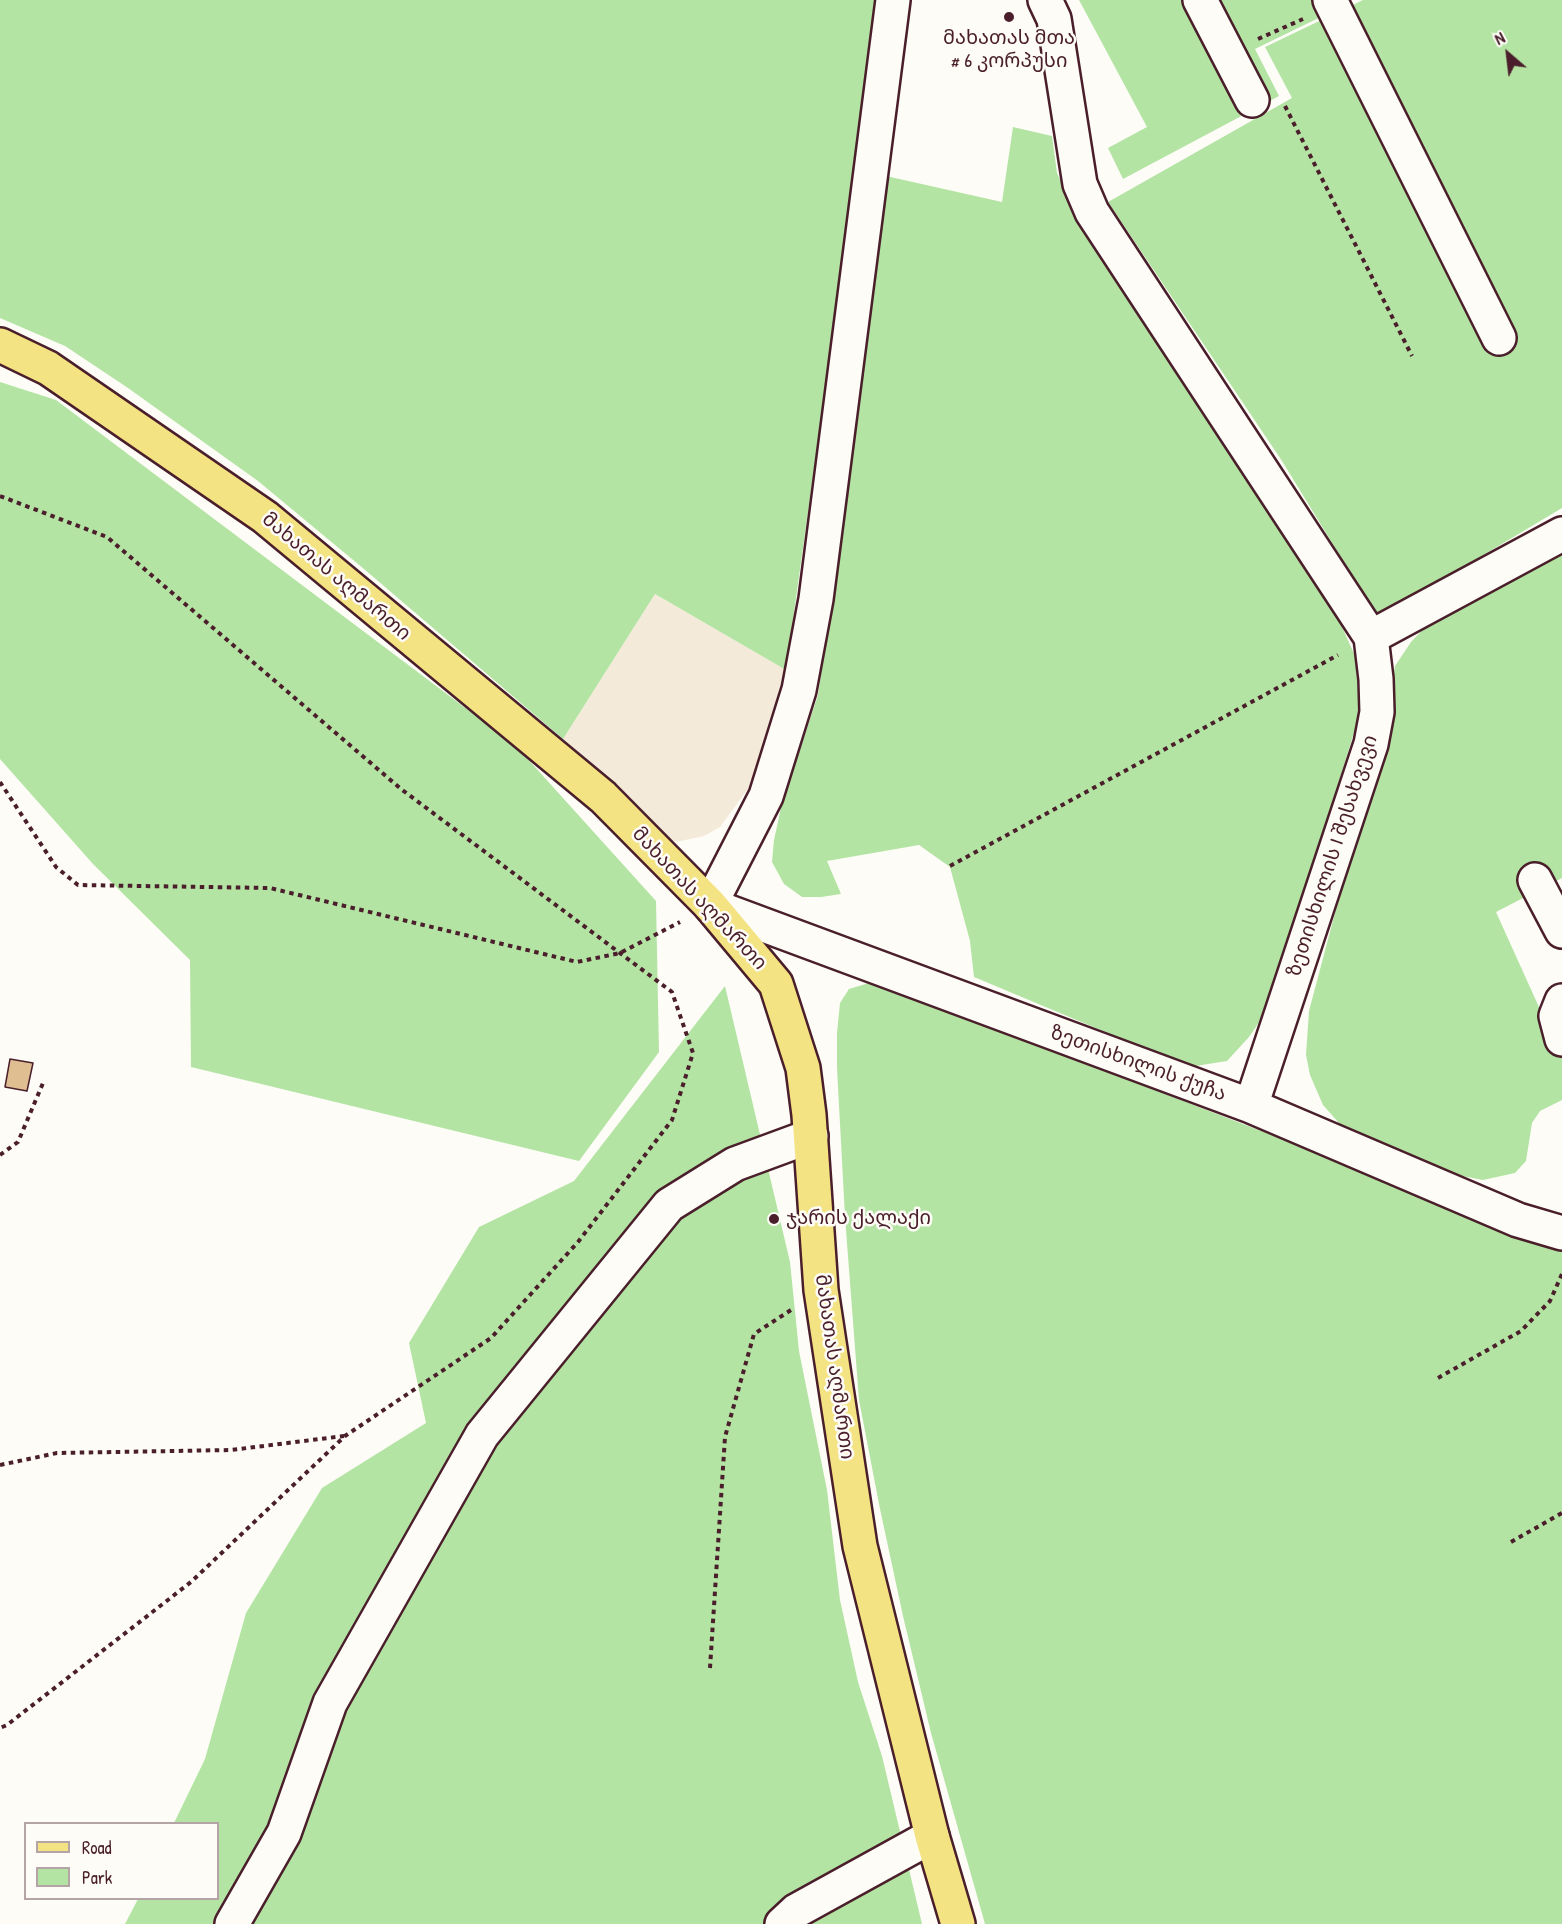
<!DOCTYPE html>
<html>
<head>
<meta charset="utf-8">
<style>
  body { margin:0 }
  #map { position:relative; width:1562px; height:1924px; overflow:hidden; background:#fdfcf7; font-family:"Patrick Hand",sans-serif }
  canvas { display:block }
  .legend { position:absolute; left:24px; top:1822px; width:195px; height:78px; box-sizing:border-box; background:#fdfcf7; border:2px solid #b5a4a5; margin:0; padding:8px 10px; list-style:none; font-size:18px; color:#4a1f2b }
  .legend li { display:flex; align-items:center; gap:12px; height:30px }
  .legend b { width:30px; border:2px solid #b5a4a5 }
  .north { position:absolute; left:1478px; top:24px; width:60px; height:60px; -webkit-text-stroke:4px #fdfcf7; paint-order:stroke; rotate:332deg; font-size:16px; font-weight:700; line-height:24px; text-align:center; color:#4a1f2b }
  .north::after { content:''; display:block; margin:auto; width:21px; height:27px; background:#4a1f2b; clip-path:polygon(50% 0,100% 100%,50% 72%,0 100%) }
</style>
</head>
<body>
<div id="map">
<canvas width="1562" height="1924"></canvas>
<ul class="legend">
<li><b style="height:8px;background:#f4e382"></b>Road</li>
<li><b style="height:16px;background:#b4e4a3"></b>Park</li>
</ul>
<div class="north">N</div>
</div>
<script>
const g = document.querySelector('canvas').getContext('2d');
g.lineJoin = 'round';
function fill(path, color) {
  g.fillStyle = color;
  g.fill(path, 'evenodd');
}
function toPath(rows) {
  const path = new Path2D();
  for (const r of rows) {
    path.moveTo(r[0], r[1]);
    for (let i = 2; i < r.length; i += 2) path.lineTo(r[i], r[i + 1]);
  }
  return path;
}
function stroke(path, color, width, dash) {
  g.strokeStyle = color;
  g.lineWidth = width;
  g.lineCap = dash ? 'butt' : 'round';
  g.setLineDash(dash || []);
  g.stroke(path);
}
function label(font, color, halo, rows, align = 'center') {
  g.font = font + ' "Patrick Hand","Noto Sans Georgian",sans-serif';
  g.lineWidth = 5;
  g.setLineDash([]);
  g.textBaseline = 'middle';
  g.strokeStyle = halo;
  g.fillStyle = color;
  for (const [text, x, y, turn = 0] of rows) {
    g.save();
    g.translate(x, y);
    g.rotate((+turn || 0) * Math.PI / 180);
    g.textAlign = isNaN(turn) ? turn : align;
    if (halo) g.strokeText(text, 0, 0);
    g.fillText(text, 0, 0);
    g.restore();
  }
}
fill(toPath([
  [655,594,786,670,759,774,720,827,704,836,676,842,647,827,613,785,563,739]
]), '#f4ead9');
fill(toPath([
  [0,0,879,0,786,670,655,594,563,739,364,569,258,481,128,388,65,346,0,318],
  [1079,0,1324,0,1331,12,1255,49,1279,96,1123,179,1108,148,1147,127],
  [1363,0,1562,0,1562,508,1378,618,1282,461,1108,202,1292,98,1265,47],
  [1013,127,1052,136,1057,173,1073,208,1334,609,1355,656,1360,713,1270,1006,1249,1037,1227,1061,1189,1067,974,977,970,941,950,867,919,845,827,861,841,894,821,897,802,897,784,884,772,862,774,840,782,803,818,695,835,577,886,176,1002,202],
  [0,382,56,400,516,746,656,901,659,1052,579,1161,191,1067,190,960,93,864,0,759],
  [1562,545,1562,878,1496,912,1562,1058,1562,1100,1540,1111,1532,1123,1526,1161,1515,1173,1483,1180,1452,1174,1346,1131,1323,1105,1310,1075,1306,1055,1309,1011,1387,717,1395,666,1411,642,1431,621],
  [869,983,970,1018,1248,1126,1562,1244,1562,1924,985,1924,931,1733,903,1616,880,1509,859,1400,845,1217,837,1068,837,1033,840,1003,849,989],
  [725,986,790,1262,799,1351,827,1490,840,1600,858,1682,882,1756,922,1924,125,1924,138,1899,218,1898,218,1824,174,1823,205,1759,246,1613,322,1488,426,1423,409,1343,479,1227,574,1181]
]), '#b4e4a3');
const building = toPath([
  [10,1059,33,1063,27,1091,5,1087,10,1059]
]);
fill(building, '#dfbf92');
stroke(building, '#4a1f2b', 1.5);
const minor = toPath([
  [893,0,816,599,799,690,766,796,710,905,1251,1106,1518,1220,1562,1233],
  [1045,0,1054,19,1080,184,1092,212,1371,637,1376,679,1377,712,1371,744,1251,1106],
  [1200,0,1252,100],
  [1330,0,1499,338],
  [1371,637,1562,534],
  [1535,880,1562,931],
  [1562,1001,1556,1016,1562,1039],
  [232,1924,284,1833,330,1703,482,1435,669,1205,735,1164,811,1136],
  [782,1924,796,1911,932,1836]
]);
const major = toPath([
  [0,345,48,368,265,517,603,797,710,905,776,984,803,1068,809,1115,821,1290,860,1546,932,1836,958,1924]
]);
stroke(minor, '#4a1f2b', 38);
stroke(major, '#4a1f2b', 38);
stroke(toPath([
  [1258,39,1303,19],
  [1285,106,1412,356],
  [0,496,107,537,401,789,672,992,693,1053,672,1120,578,1242,491,1338,345,1436,191,1582,7,1725,0,1728],
  [0,782,56,867,78,885,270,888,577,962,620,953,680,922],
  [950,866,1338,655],
  [0,1155,18,1142,43,1083],
  [1438,1378,1521,1331,1550,1301,1562,1274],
  [0,1465,57,1453,231,1450,344,1436],
  [1511,1542,1562,1513],
  [710,1668,725,1437,754,1334,791,1310]
]), '#4a1f2b', 4, [4.5, 4.5]);
stroke(minor, '#fdfcf7', 33);
stroke(major, '#f4e382', 33);
for (const [x, y, r, color] of [
  [1009,17,6,"#4a1f2b"],
  [774,1219,6,"#4a1f2b"]
]) {
  const dot = new Path2D();
  dot.arc(x, y, r, 0, 2 * Math.PI);
  g.fillStyle = color;
  g.fill(dot);
  stroke(dot, '#fdfcf7', 2);
}
label('20px', '#4a1f2b', '#fdfcf7', [
  ["მახათას მთა",1009,39],
  ["# 6 კორპუსი",1009,62],
  ["ჯარის ქალაქი",786,1219,"left"]
]);
label('20px', '#4a1f2b', '#fdfcf7', [
  ["მახათას აღმართი",336,577,40],
  ["ზეთისხილის I შესახვევი",1333,856,-72],
  ["მახათას აღმართი",699,899,47],
  ["ზეთისხილის ქუჩა",1138,1064,20],
  ["მახათას აღმართი",834,1367,82]
]);
</script>
</body>
</html>
